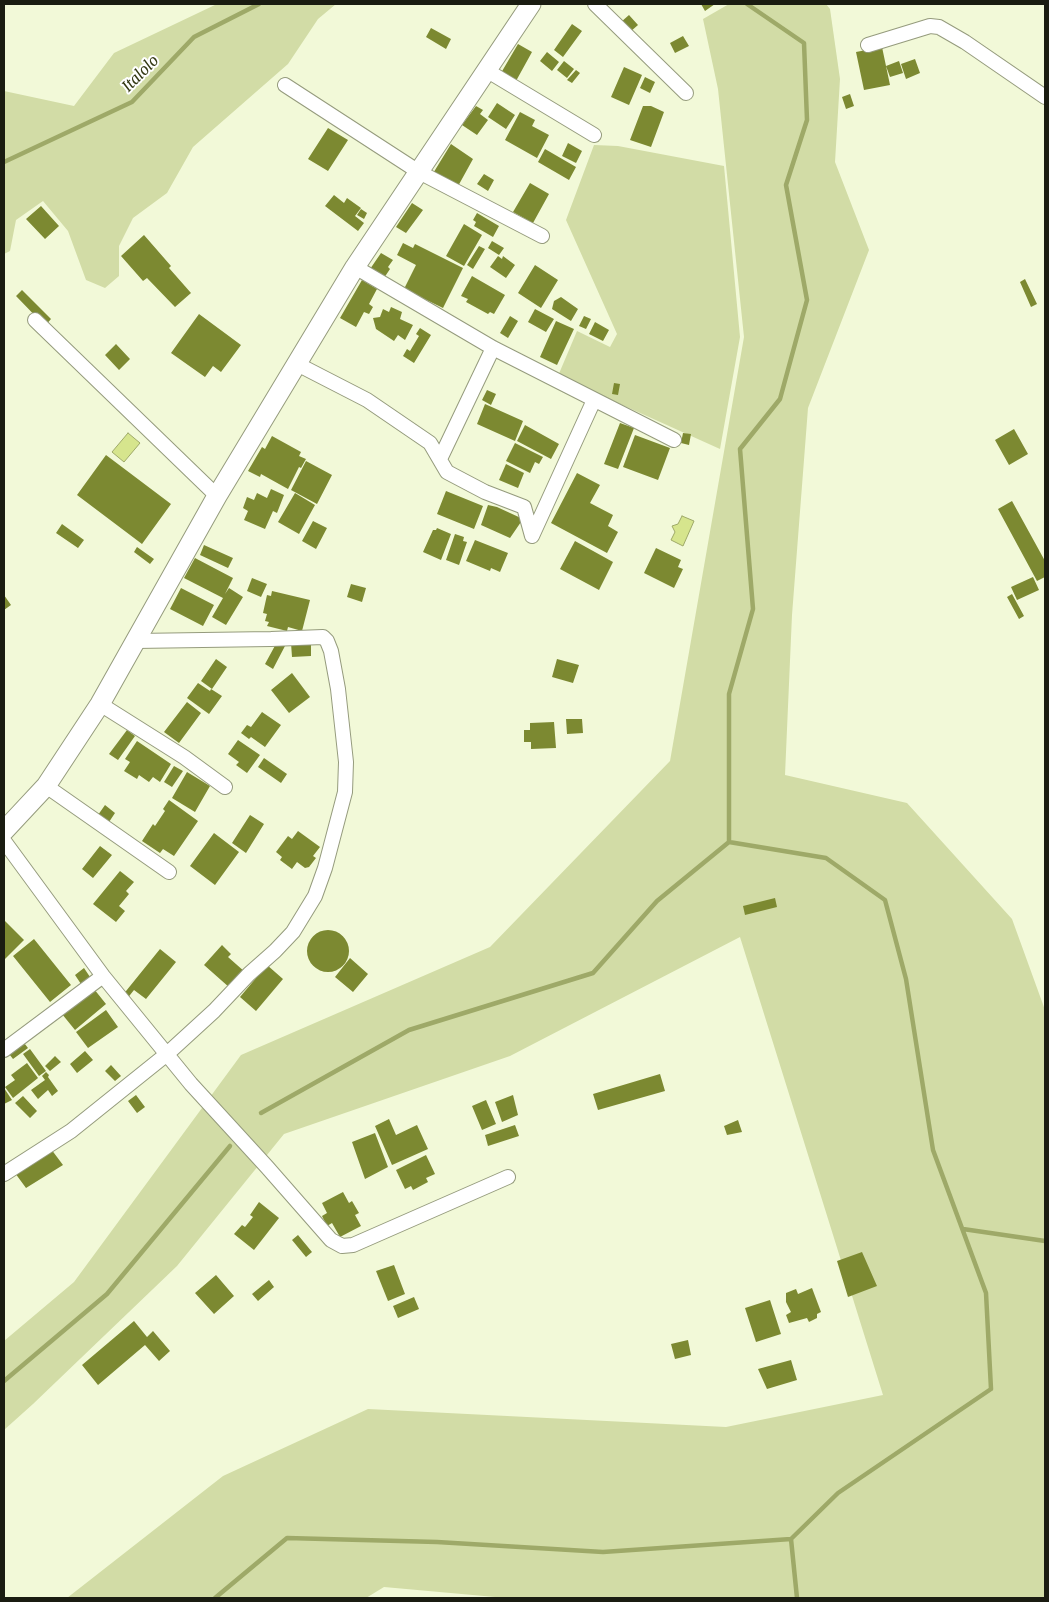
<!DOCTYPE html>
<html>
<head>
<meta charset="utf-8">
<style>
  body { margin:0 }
  #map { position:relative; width:1049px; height:1602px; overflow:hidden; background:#f2f9d8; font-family:Merriweather,serif }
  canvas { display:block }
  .frame { position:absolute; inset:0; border:5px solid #1a1c11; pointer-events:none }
</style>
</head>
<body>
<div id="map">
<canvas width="1049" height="1602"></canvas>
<div class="frame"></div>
</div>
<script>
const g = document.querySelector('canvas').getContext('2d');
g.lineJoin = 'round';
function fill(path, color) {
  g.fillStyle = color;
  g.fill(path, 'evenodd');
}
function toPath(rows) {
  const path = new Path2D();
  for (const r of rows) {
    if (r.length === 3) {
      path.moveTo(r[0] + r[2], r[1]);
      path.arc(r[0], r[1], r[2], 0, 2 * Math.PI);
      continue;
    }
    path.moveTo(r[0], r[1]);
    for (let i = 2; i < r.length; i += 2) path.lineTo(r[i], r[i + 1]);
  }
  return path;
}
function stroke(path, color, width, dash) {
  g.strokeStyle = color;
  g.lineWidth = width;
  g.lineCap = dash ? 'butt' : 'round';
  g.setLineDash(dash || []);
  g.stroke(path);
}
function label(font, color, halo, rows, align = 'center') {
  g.font = font + ' Merriweather,serif';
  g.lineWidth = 4;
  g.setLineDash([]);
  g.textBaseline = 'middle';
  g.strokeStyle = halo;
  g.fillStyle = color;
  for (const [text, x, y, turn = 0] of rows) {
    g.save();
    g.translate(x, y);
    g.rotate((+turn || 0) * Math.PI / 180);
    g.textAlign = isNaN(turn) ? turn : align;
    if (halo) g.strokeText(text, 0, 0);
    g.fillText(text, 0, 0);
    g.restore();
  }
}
fill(toPath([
  [217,4,336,4,318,19,288,64,193,147,167,193,133,218,119,246,119,276,105,288,86,280,68,231,43,201,16,220,10,251,4,254,4,91,74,106,114,53],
  [729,4,826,4,830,9,840,79,835,162,869,250,808,408,792,615,785,775,907,803,1012,919,1045,1010,1045,1598,506,1598,384,1587,366,1598,67,1598,223,1476,368,1409,726,1427,883,1395,740,937,510,1056,284,1134,177,1266,33,1404,4,1430,4,1341,74,1282,241,1055,490,947,670,761,744,337,718,89,703,19],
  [594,145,618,146,724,166,740,337,720,449,558,376,577,331,610,347,617,334,566,220]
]), '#d2dca6');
const water = toPath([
  [128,433,140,443,124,462,112,452,128,433],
  [682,516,694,521,683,546,671,540,675,532,672,526,678,524,682,516]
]);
fill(water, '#d6e58d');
stroke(water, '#9ea968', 1);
stroke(toPath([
  [747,4,804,43,807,120,786,185,807,300,780,399,740,449,753,609,729,694,729,842,826,858,885,900,906,979,933,1150,986,1293,991,1389,838,1493,791,1539,797,1598],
  [4,162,132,102,194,37,259,4],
  [261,1113,409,1030,593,973,657,901,729,842],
  [963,1229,1045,1241],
  [4,1381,107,1294,230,1146],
  [215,1598,287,1538,437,1542,603,1552,791,1539]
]), '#9ea968', 4.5);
fill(toPath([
  [701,4,715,4,705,11],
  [629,15,638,25,630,32,621,22],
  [572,24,582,31,563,57,554,50],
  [431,28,451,39,446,49,426,37],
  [683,36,689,46,675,53,670,43],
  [518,44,532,52,516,81,501,73],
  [882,47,890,85,864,90,856,52],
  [547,52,559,62,552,71,540,61],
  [915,59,920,73,906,79,901,64],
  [564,61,574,69,567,78,557,70],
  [899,61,903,73,890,77,886,66],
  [624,67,642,75,629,105,611,97],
  [576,70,580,73,572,83,567,80],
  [645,77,655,82,650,93,640,88],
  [850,94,854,106,846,109,842,97],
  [497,103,515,115,506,129,488,117],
  [476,106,483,110,480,114,488,120,477,135,462,125],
  [643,106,651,106,664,112,651,147,630,140],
  [520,112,535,120,532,126,549,135,537,158,505,140],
  [328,128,348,140,328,171,308,159],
  [568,143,582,151,576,163,562,156],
  [451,144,473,159,457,188,432,175],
  [545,149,576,167,569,180,538,162],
  [484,174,494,180,488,191,477,184],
  [530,183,549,194,533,223,513,212],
  [334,195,344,203,347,198,361,208,355,216,364,223,358,231,325,206],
  [412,203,423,210,406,233,396,227],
  [41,206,59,226,45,239,26,219],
  [361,209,367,213,364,219,357,215],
  [477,213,499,226,493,237,474,226,476,222,473,220],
  [464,224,482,235,464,266,446,256],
  [144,235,171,266,169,268,191,293,175,307,147,278,143,281,121,256],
  [492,241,504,248,499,255,488,248],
  [403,243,413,248,415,244,463,268,443,308,404,289,416,265,397,255],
  [479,246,485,249,473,269,467,265],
  [381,253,393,260,388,267,390,269,382,281,368,272],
  [498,256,502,259,503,256,515,265,506,278,490,267],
  [535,265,558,280,541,308,518,293],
  [472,276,505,295,494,314,490,312,488,314,466,302,468,299,461,296],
  [1025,279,1037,304,1031,307,1020,282],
  [362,280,377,289,369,304,373,307,369,314,364,312,356,327,340,318],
  [22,290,51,319,45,326,16,296],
  [561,297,578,309,571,321,552,309,554,301],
  [391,307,402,312,400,319,413,325,405,340,398,335,394,341,376,329,373,318,380,317,383,309,389,312],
  [535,309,554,319,546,332,528,322],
  [199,314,241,345,221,372,213,366,205,377,171,353],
  [510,316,518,321,508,338,500,333],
  [584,316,591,319,586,329,579,326],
  [556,321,574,329,557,365,540,357],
  [595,322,609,330,603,341,589,334],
  [420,328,431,335,414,363,403,356,407,349,410,351,419,336,416,334],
  [116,344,130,359,119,370,105,355],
  [614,383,620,384,618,395,612,394],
  [487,390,496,394,491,405,482,400],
  [485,404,523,421,515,441,477,424],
  [620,423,634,428,618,469,604,464],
  [525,425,559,444,551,459,517,441],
  [1014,429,1028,454,1009,465,995,440],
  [683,433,691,434,689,445,681,443],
  [635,435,670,448,658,480,623,467],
  [272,436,301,452,299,456,306,459,301,468,299,467,288,489,261,474,260,477,248,471,262,447,265,449],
  [515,443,543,457,539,464,535,462,530,473,506,461],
  [106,455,171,504,142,544,77,495],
  [306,461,332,475,317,504,291,490],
  [506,464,524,473,518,488,499,480],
  [577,473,600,485,590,503,613,515,608,526,618,532,607,553,551,523],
  [271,489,284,495,277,513,273,511,265,529,244,520,248,511,243,508,247,497,254,500,257,493,267,498],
  [446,491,483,506,474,529,437,514],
  [295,493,315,505,299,534,278,522],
  [1012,501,1045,561,1045,577,1037,581,998,509],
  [488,505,497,507,523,519,510,538,481,525],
  [313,521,327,528,316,549,302,541],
  [62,524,84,540,78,548,56,533],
  [437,528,451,534,441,560,423,552,433,530,436,530],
  [455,534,464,537,463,541,467,542,459,565,446,560],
  [475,540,508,553,500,572,491,568,490,571,466,561],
  [575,541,613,562,599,590,560,569],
  [204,545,233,558,228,568,200,555],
  [137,547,154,559,150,564,134,552],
  [656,548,681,560,678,567,683,569,674,588,644,573],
  [195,558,233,578,225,594,229,588,243,597,226,625,212,617,223,598,184,578],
  [1033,577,1039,590,1017,600,1011,587],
  [252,578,267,584,261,597,247,591],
  [351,584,366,588,362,602,347,597],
  [181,588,214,605,203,626,170,609],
  [272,591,310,600,302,631,288,627,287,631,267,626,269,622,265,621,267,614,263,613,267,595,271,596],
  [1012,594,1024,616,1019,619,1007,597],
  [4,595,11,605,4,610],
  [277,642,285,646,273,669,265,664],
  [291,643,311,643,311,656,292,657],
  [216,659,227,667,212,689,201,681],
  [557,659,579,665,573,683,552,677],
  [292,673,310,697,289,713,271,690],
  [198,683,210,691,211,689,222,696,209,714,187,698],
  [187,702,201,713,179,743,164,732],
  [262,712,281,725,265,747,251,737,249,739,241,733,247,725,251,727],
  [566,719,582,719,583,733,567,734],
  [554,722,556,748,531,749,531,742,524,742,524,730,530,730,530,723],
  [127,730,135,736,118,760,109,754],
  [238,740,260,755,247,773,236,765,239,762,228,754],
  [137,741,171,764,160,782,153,777,149,782,139,775,137,779,124,771,130,762,125,759],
  [264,758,287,774,281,783,258,767],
  [174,766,183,771,172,787,164,782],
  [187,772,210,786,195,812,172,798],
  [169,800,198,821,174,856,163,849,160,853,142,841,153,824,155,826,165,811,163,809],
  [105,805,115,813,109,822,98,815],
  [250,815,264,824,246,853,232,843],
  [298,831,320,847,313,856,316,858,309,867,305,868,297,862,292,869,280,860,282,857,276,852,288,836,292,839],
  [214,833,239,852,215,885,190,866],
  [100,846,112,855,93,878,82,869],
  [120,871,134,882,126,891,129,894,119,906,125,911,116,922,93,904],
  [775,898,777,907,745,915,743,906],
  [4,920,24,940,5,959,4,958],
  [328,951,21],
  [34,939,71,985,50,1002,13,956],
  [222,945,231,954,228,957,245,972,230,988,204,965],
  [160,949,176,962,146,999,134,990,126,1000,122,996],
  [350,958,368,974,353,992,335,977],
  [267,965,283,979,256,1011,240,997],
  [84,968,90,977,81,984,75,975],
  [94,989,106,1004,75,1030,62,1014],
  [106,1010,118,1027,88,1048,76,1032],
  [21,1039,28,1048,13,1059,6,1050],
  [30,1049,46,1071,39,1076,23,1054],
  [85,1051,93,1060,77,1073,70,1064],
  [55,1056,61,1062,50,1071,45,1066],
  [27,1063,38,1078,13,1098,5,1087,15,1080,11,1075],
  [111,1065,121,1076,115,1081,105,1071],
  [46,1072,49,1075,48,1077,58,1091,52,1096,48,1090,38,1099,31,1090,45,1080,42,1076],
  [660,1074,665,1091,598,1110,593,1094],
  [4,1088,12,1100,4,1104],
  [136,1095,145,1107,137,1113,128,1101],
  [513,1095,518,1115,502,1122,495,1102],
  [23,1096,37,1111,30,1118,15,1103],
  [486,1100,496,1124,482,1130,472,1106],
  [389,1119,396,1135,417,1125,428,1149,392,1165,375,1126],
  [738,1120,742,1132,727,1135,724,1126],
  [515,1125,519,1136,488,1146,485,1135],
  [375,1133,388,1167,365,1179,352,1142],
  [51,1149,63,1165,26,1188,15,1173],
  [426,1155,435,1174,426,1178,428,1182,413,1190,411,1186,405,1189,396,1170],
  [343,1192,349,1203,352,1201,359,1213,355,1215,361,1226,340,1237,332,1223,327,1226,322,1216,327,1213,322,1203],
  [259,1202,279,1218,254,1250,234,1234,242,1225,245,1227,253,1217,250,1215],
  [298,1235,312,1252,306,1257,292,1240],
  [862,1252,877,1286,848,1297,837,1261],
  [394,1265,405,1294,388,1301,376,1271],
  [216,1275,234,1296,214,1314,195,1293],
  [269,1280,274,1287,258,1301,252,1294],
  [812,1288,821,1312,817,1314,817,1318,809,1322,807,1318,789,1323,786,1315,791,1312,786,1302,786,1293,796,1289,798,1294],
  [414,1297,419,1309,398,1318,393,1306],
  [770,1300,781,1334,756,1342,745,1308],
  [134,1321,147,1337,153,1331,170,1351,159,1361,145,1345,98,1385,82,1365],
  [688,1340,691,1355,675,1359,671,1344],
  [791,1360,797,1380,767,1389,758,1369]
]), '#7c8931');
const street = toPath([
  [595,4,686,93],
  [868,45,930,26,939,27,965,42,1045,97],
  [486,70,594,135],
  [285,85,419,172,542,236],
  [355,267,493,348,674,440],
  [35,320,217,496],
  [297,364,367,400,430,443,447,472,485,492,524,507,532,536],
  [440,459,493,348],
  [532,536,594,400],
  [100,704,184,757,225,787],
  [46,786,169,872],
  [4,841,103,976,191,1084,267,1167,331,1240,342,1246,353,1245,508,1177],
  [4,1050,103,976],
  [4,1174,71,1131,167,1054,214,1011,249,974,275,951,293,932,315,896,325,868,345,792,346,762,338,689,331,651,327,641,323,637,271,639,135,641]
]);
const secondary = toPath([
  [4,831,46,786,100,704,217,496,355,267,531,4]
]);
stroke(street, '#959b7d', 16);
stroke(secondary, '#959b7d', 21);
stroke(street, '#fff', 14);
stroke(secondary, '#fff', 19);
label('italic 15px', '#333813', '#fff', [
  ["Italolo",141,74,-45]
]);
</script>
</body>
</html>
